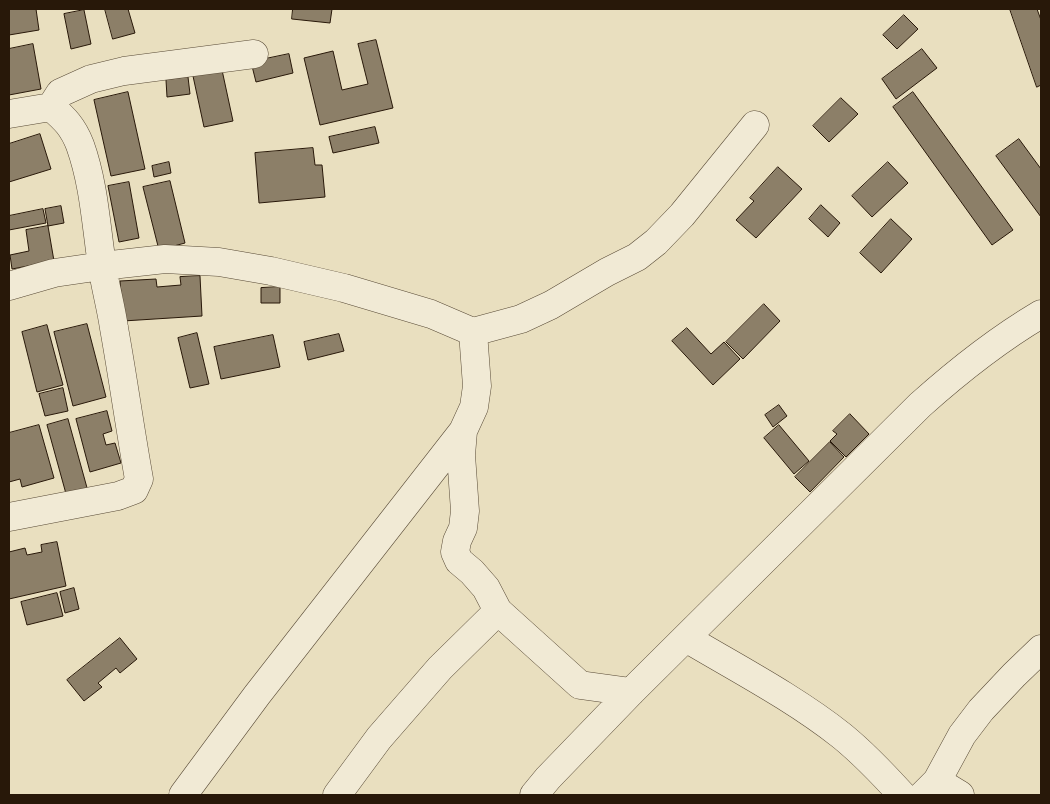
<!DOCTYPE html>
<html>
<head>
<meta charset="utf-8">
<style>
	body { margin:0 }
	#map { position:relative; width:1050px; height:804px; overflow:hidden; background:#e9dfbf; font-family:Alegreya,serif }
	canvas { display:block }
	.frame { position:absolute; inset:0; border:10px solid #281809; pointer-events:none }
</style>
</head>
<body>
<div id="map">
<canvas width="1050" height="804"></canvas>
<div class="frame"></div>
</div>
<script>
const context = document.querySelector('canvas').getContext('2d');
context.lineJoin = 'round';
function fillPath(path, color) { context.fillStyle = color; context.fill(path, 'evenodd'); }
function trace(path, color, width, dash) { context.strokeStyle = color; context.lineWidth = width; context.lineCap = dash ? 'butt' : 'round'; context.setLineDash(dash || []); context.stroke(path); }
const building = new Path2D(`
	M9 9H36L39 30 9 35Z
	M105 9H128L135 33 113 39Z
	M293 9H332L330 23 292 19Z
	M1010 9H1037L1041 20V85L1037 87Z
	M84 10 91 44 71 49 64 14Z
	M904 15 918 29 897 49 883 35Z
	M376 40 393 108 320 125 304 58 333 51 342 90 368 84 358 44Z
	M33 44 41 89 9 95V49Z
	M922 49 937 68 896 99 882 79Z
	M289 54 293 73 256 82 251 62Z
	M222 70 233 121 204 127 193 76Z
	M188 77 190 94 167 97 166 80Z
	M128 92 145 169 111 176 94 100Z
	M913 92 1013 230 992 245 893 107Z
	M841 98 858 114 829 142 813 126Z
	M375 127 379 143 333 153 329 137Z
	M40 134 51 169 9 182V144Z
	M1019 139 1041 169V217L996 156Z
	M313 148 315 165H322L325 197 259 203 255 153Z
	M169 162 171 173 154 177 152 166Z
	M888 162 908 183 872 217 852 196Z
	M778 167 802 189 756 238 736 220 754 201 750 198Z
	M170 181 185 243 159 250 143 187Z
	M129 182 139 238 119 242 108 186Z
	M821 205 840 223 828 237 809 219Z
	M61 206 64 223 48 226 45 209Z
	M43 209 46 223 9 230V216Z
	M891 219 912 239 881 273 860 253Z
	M48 226 54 261 12 269 10 255 29 251 26 230Z
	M200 276 202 316 123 321 120 281 156 279 157 287 181 285 180 277Z
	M280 287V303H261V288Z
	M764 304 780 321 743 359 726 342Z
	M87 324 106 397 73 406 54 332Z
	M47 325 63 385 37 392 22 332Z
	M687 328 711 354 724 342 740 359 713 385 672 341Z
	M197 333 209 384 190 388 178 338Z
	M339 334 344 351 308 360 304 342Z
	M273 335 280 367 221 379 214 347Z
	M63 388 68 411 45 416 39 394Z
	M779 405 787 416 773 427 765 415Z
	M107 411 112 431 103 434 106 445 115 443 121 463 90 472 76 419Z
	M850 414 869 434 846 457 830 441 837 434 833 431Z
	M68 419 89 495 68 501 47 425Z
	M39 425 54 478 22 487 20 479 9 482V433Z
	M779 425 809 461 794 474 764 438Z
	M830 442 844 457 810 492 795 477Z
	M57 542 66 586 9 599V552L25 548 27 555 42 552 41 545Z
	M74 588 79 609 65 613 60 592Z
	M57 593 63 616 27 625 21 602Z
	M120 638 137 659 120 673 116 668 98 683 102 687 84 701 67 680Z`);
const minor = new Path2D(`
	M9 114 51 107 60 93 91 79 124 71 254 54
	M9 286 54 273 102 266 165 259 219 262 271 271 344 288 431 314 473 332 521 319 551 305 607 272 637 257 656 242 682 215 755 125
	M473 332 477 386 474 407 463 431 461 455 465 511 463 528 457 541 455 552 459 561 472 572 486 588 498 611 580 685 631 692
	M9 517 118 496 134 490 139 479C130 429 123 378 114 328 111 307 105 286 102 265 96 225 94 184 80 145 73 127 65 119 51 107
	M686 638C738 669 794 698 842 736 864 754 883 774 902 795
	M937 781 960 795
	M183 795 257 695 463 431
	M337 795 379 738 440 668 498 611
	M534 795 548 778 631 692 920 405C958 371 997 340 1041 314
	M923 795 937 781 962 735 981 710 1014 675 1041 649`);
fillPath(building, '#8c7f68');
trace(building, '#281809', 1);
trace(minor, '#584a36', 29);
trace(minor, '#f1ead5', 28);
</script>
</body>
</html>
